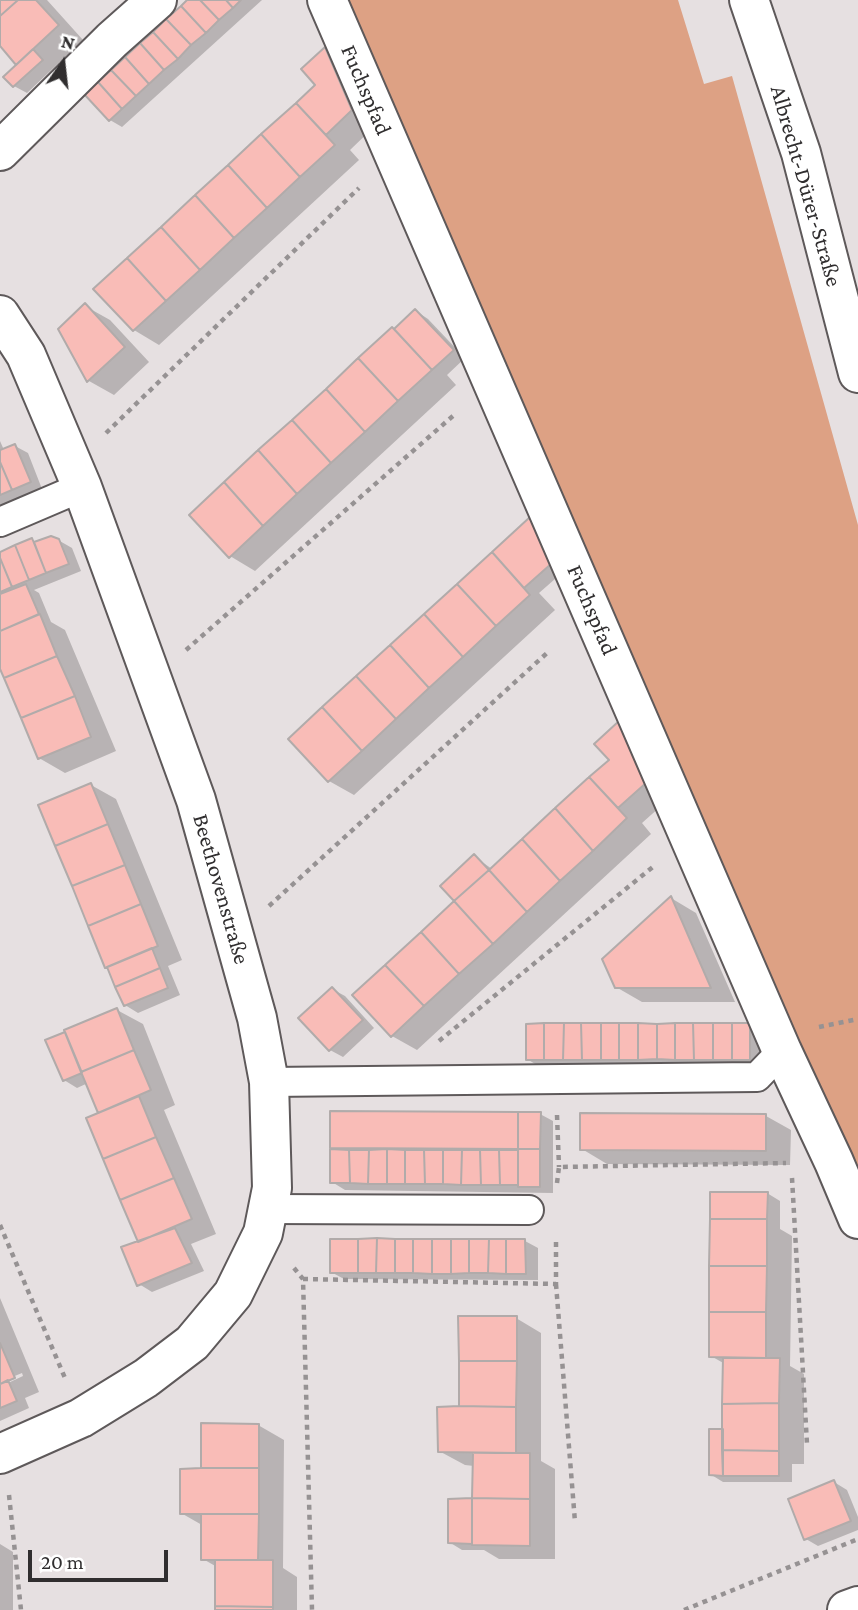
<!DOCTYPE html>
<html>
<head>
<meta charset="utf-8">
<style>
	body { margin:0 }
	#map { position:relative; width:858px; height:1610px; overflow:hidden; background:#e6e0e1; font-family:"Crimson Pro",serif }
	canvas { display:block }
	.north { position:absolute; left:28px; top:28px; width:70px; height:70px; -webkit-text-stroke:5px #fff; paint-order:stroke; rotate:14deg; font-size:19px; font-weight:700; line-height:28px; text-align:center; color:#302e2f }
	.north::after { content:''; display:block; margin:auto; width:24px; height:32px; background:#302e2f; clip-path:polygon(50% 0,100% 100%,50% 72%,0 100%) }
	.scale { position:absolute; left:28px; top:1550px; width:140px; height:32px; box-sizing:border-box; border:4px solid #302e2f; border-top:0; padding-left:9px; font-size:21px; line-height:24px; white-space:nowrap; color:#302e2f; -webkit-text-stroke:5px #fff; paint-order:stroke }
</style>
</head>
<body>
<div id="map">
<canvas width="858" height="1610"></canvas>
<div class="north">N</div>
<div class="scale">20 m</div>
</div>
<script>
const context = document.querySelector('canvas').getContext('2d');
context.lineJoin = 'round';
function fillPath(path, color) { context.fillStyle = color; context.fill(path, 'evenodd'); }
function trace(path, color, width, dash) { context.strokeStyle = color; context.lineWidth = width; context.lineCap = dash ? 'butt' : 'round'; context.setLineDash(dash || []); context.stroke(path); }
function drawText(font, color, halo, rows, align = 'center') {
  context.font = font + ' "Crimson Pro",serif'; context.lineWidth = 5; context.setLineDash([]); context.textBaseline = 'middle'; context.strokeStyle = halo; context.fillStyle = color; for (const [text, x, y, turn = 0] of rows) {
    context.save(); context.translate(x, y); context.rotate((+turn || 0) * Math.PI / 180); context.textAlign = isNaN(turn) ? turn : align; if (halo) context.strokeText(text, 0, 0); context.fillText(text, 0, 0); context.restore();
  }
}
const green = new Path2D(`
	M346 0H678L704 84 732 76 858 525V1189Z`);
const shadow = new Path2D(`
	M0 0H47L83 40 27 93 14 86 19 64 0 44Z
	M190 0H262L122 127 110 120Z
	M325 49 350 63 376 125 350 150 359 160 159 345 134 330 95 289 318 85Z
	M85 306 110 320 149 362 114 395 89 381 60 329Z
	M416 311 428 319 465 358 447 375 456 385 255 571 230 556 395 331Z
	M0 441 4 450 15 446 28 453 42 489 0 507Z
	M543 527 563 572 539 593 555 610 354 795 329 781 290 739 493 553Z
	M32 540 37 543 58 540 72 548 81 571 34 590 39 593 51 622 65 630 116 751 65 773 39 758 0 664V554Z
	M611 760 670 798 642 823 651 834 417 1050 392 1036 456 901 475 857 492 869Z
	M91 785 116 799 182 960 168 966 180 995 138 1013 125 1005 110 969 106 967Z
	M671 898 696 913 735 1002H642L616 987Z
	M332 989 345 996 374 1028 343 1057 330 1050Z
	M117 1010 143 1024 175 1105 164 1110 216 1234 191 1244 204 1271 152 1292 139 1284 140 1242 100 1114 88 1083 77 1088 64 1080Z
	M750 1025 763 1032 762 1066 540 1067 527 1059Z
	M540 1114 553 1121V1193L345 1190 332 1182 338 1151 332 1147Z
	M766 1116 791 1130 790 1165 607 1164 582 1149Z
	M767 1193 780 1201V1229L792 1236 790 1366 804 1374V1464H792V1482H723L710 1474 724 1431 725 1364 711 1356Z
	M525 1241 538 1248V1280L344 1279 331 1272Z
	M0 1298 39 1392 25 1398 29 1408 0 1421ZM22 1373 23 1376 8 1383 5 1380Z
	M516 1318 541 1333V1461L555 1469V1559H499L484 1550H462L449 1542 474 1500V1466L465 1465 439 1451 461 1408Z
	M258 1425 284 1440 283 1568 297 1577V1610H217V1567L203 1559 202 1525 181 1513 203 1470Z
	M834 1482 847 1490 858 1517V1530L818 1546 806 1539Z
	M0 1544 13 1552V1610H0Z`);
const building = new Path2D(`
	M0 0H18L0 16Z
	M18 0H36L59 25 16 65 0 46V16Z
	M187 0H200L219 20 206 33 181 6Z
	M200 0H226L233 8 219 20Z
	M226 0H241L233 8Z
	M181 6 206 33 191 45 166 19Z
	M166 19 191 45 178 59 153 32Z
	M153 32 178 59 164 70 140 43Z
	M140 43 164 70 149 84 125 57Z
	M325 47 352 110 326 135 296 103 315 85 301 69Z
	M33 49 43 60 13 87 3 77Z
	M125 57 149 84 136 96 111 70Z
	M111 70 136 96 122 109 98 82Z
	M98 82 122 109 109 121 84 94Z
	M296 103 335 145 300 177 261 134Z
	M261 134 300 177 267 208 228 165Z
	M228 165 267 208 234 238 195 195Z
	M195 195 234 238 200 270 161 227Z
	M161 227 200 270 166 301 127 258Z
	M127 258 166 301 133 331 93 289Z
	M85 303 125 347 87 382 58 329Z
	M415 309 454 350 432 370 394 329Z
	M392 327 432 370 398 401 358 358Z
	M358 358 398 401 365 432 326 389Z
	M326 389 365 432 331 463 292 420Z
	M292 420 331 463 297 494 258 450Z
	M15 444 31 482 12 490 0 462V450Z
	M258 450 297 494 263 526 224 482Z
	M0 462 12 490 0 495Z
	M224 482 263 526 229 558 189 515Z
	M530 517 551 564 524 588 492 552Z
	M51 536 59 539 69 564 46 573 34 542Z
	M32 538 46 573 29 580 15 545Z
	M15 545 29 580 12 587 0 558V552Z
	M492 552 530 595 496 626 457 584Z
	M0 558 12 587 0 592Z
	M26 584 39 614 0 631V594Z
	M457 584 496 626 463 657 424 614Z
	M40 614 57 656 4 678 0 669V631Z
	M424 614 463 657 429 688 390 645Z
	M390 645 429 688 396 719 356 676Z
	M57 656 75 696 21 718 4 678Z
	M356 676 396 719 362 751 322 707Z
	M75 696 91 737 38 759 21 718Z
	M322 707 362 751 328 782 288 739Z
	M619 721 646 783 618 808 589 777 609 760 594 744Z
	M589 777 627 818 593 851 555 808Z
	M91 783 108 824 55 846 38 805Z
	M555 808 593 851 560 881 522 839Z
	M108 824 125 865 72 886 55 846Z
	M522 839 560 881 527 912 489 870Z
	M474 854 489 870 454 901 440 886Z
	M125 865 141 904 88 926 72 886Z
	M489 870 527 912 493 944 454 901Z
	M671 896 711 988H615L602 959Z
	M454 901 493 944 459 974 421 932Z
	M141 904 158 946 105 968 88 926Z
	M421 932 459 974 424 1006 385 965Z
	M152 948 160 968 115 987 107 967Z
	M385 965 424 1006 391 1037 352 995Z
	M160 968 168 988 124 1006 115 987Z
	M332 987 363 1020 329 1051 298 1018Z
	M117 1008 134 1050 81 1072 64 1030Z
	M544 1023H564L563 1060H544Z
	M544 1023V1060H526V1024Z
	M564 1023H581L582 1060H563Z
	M581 1023H601V1060H582Z
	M601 1023H619V1060H601Z
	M619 1023H638V1060H619Z
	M638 1023 657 1024V1059L638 1060Z
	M675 1023H693L694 1060H675Z
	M675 1023V1060L657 1059V1024Z
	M693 1023H713V1060H694Z
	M713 1023H732V1060H713Z
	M732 1023H750V1060H732Z
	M65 1032 82 1073 63 1081 45 1040Z
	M134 1050 151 1090 98 1113 81 1072Z
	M139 1096 156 1137 103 1159 86 1118Z
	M330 1111 518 1112V1149L330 1148Z
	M518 1112H541L540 1149H518Z
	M580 1113 766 1114V1151L580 1150Z
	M156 1137 174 1178 120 1200 103 1159Z
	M330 1149 349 1150 350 1183H330Z
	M387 1149 405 1150V1184H387Z
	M387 1149V1184H368L369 1150Z
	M518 1149H540V1187H518Z
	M349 1150H369L368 1184 350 1183Z
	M405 1150H424L425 1184H405Z
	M424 1150H443V1184H425Z
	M443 1150H462L461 1185 443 1184Z
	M462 1150H480L481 1185H461Z
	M480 1150H499L500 1185H481Z
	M499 1150H518V1185H500Z
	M174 1178 192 1219 138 1242 120 1200Z
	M710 1192H768L767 1219H710Z
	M710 1219H767V1266H709Z
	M175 1228 192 1263 137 1286 121 1247Z
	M377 1238 395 1239V1273H376Z
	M377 1238 376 1273H358V1239Z
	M330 1239H358V1273H330Z
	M395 1239H413V1273H395Z
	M413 1239H432V1274L413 1273Z
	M432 1239H451V1274H432Z
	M451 1239H469V1273L451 1274Z
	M469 1239H489L488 1273H469Z
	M489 1239H506V1274L488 1273Z
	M506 1239H525L526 1274H506Z
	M709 1266H767L766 1312H709Z
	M709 1312H766V1358L709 1357Z
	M458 1316H517V1361H459Z
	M0 1343 15 1378 0 1384Z
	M723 1358H780L779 1403 722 1404Z
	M459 1361H517L516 1407 459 1406Z
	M8 1380 17 1401 0 1408V1384Z
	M779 1403V1451L722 1450V1404Z
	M459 1406 516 1407V1453L438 1452 437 1407Z
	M201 1423 259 1424V1468H201Z
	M709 1429H723V1476L709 1475Z
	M722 1450 779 1451V1476H723Z
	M473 1453H530V1499L472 1498Z
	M201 1468H259V1514H180V1469Z
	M834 1480 851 1521 804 1540 788 1499Z
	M472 1498V1544L448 1543V1499Z
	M472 1498 530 1499V1546L472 1545Z
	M201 1514H259L258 1560H201Z
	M215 1560H273V1607L215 1606Z
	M215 1606 273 1607V1610H215Z`);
const path = new Path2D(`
	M106 433 359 188
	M186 650 454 415
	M269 906 547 653
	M819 1027 858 1019
	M439 1041 654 866
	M557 1115 559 1167
	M792 1178 807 1444
	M557 1183 559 1167 786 1163
	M0 1225 65 1378
	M294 1268 303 1279 312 1610
	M303 1279 556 1284V1237
	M556 1284 575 1522
	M9 1495 21 1610
	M684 1610 858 1539`);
const service = new Path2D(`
	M0 522 82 487
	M269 1082 757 1077 782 1051
	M268 1209 529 1210`);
const minor = new Path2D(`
	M327 0 782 1051 834 1162 858 1219
	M749 0 801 153 858 373
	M0 151 112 40 157 0
	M0 315 26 355 82 487 196 800 257 1018 269 1082 272 1188 263 1233 233 1294 192 1343 146 1378 81 1418 0 1454`);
const tertiary = new Path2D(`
	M847 1610 858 1606`);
const streetNames = [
	["Fuchspfad",366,90,67],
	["Albrecht-Dürer-Straße",806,186,74],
	["Fuchspfad",592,610,67],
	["Beethovenstraße",221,889,74]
];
fillPath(green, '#dda184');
fillPath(shadow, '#0003');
fillPath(building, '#f9bcb7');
trace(building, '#b1abaa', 2);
trace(service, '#5e595a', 32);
trace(minor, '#5e595a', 42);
trace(tertiary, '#5e595a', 42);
trace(path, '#969293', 4.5, [5, 5]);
trace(service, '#fff', 28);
trace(minor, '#fff', 38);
trace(tertiary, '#fff', 38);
drawText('23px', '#302e2f', '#fff', streetNames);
</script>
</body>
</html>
